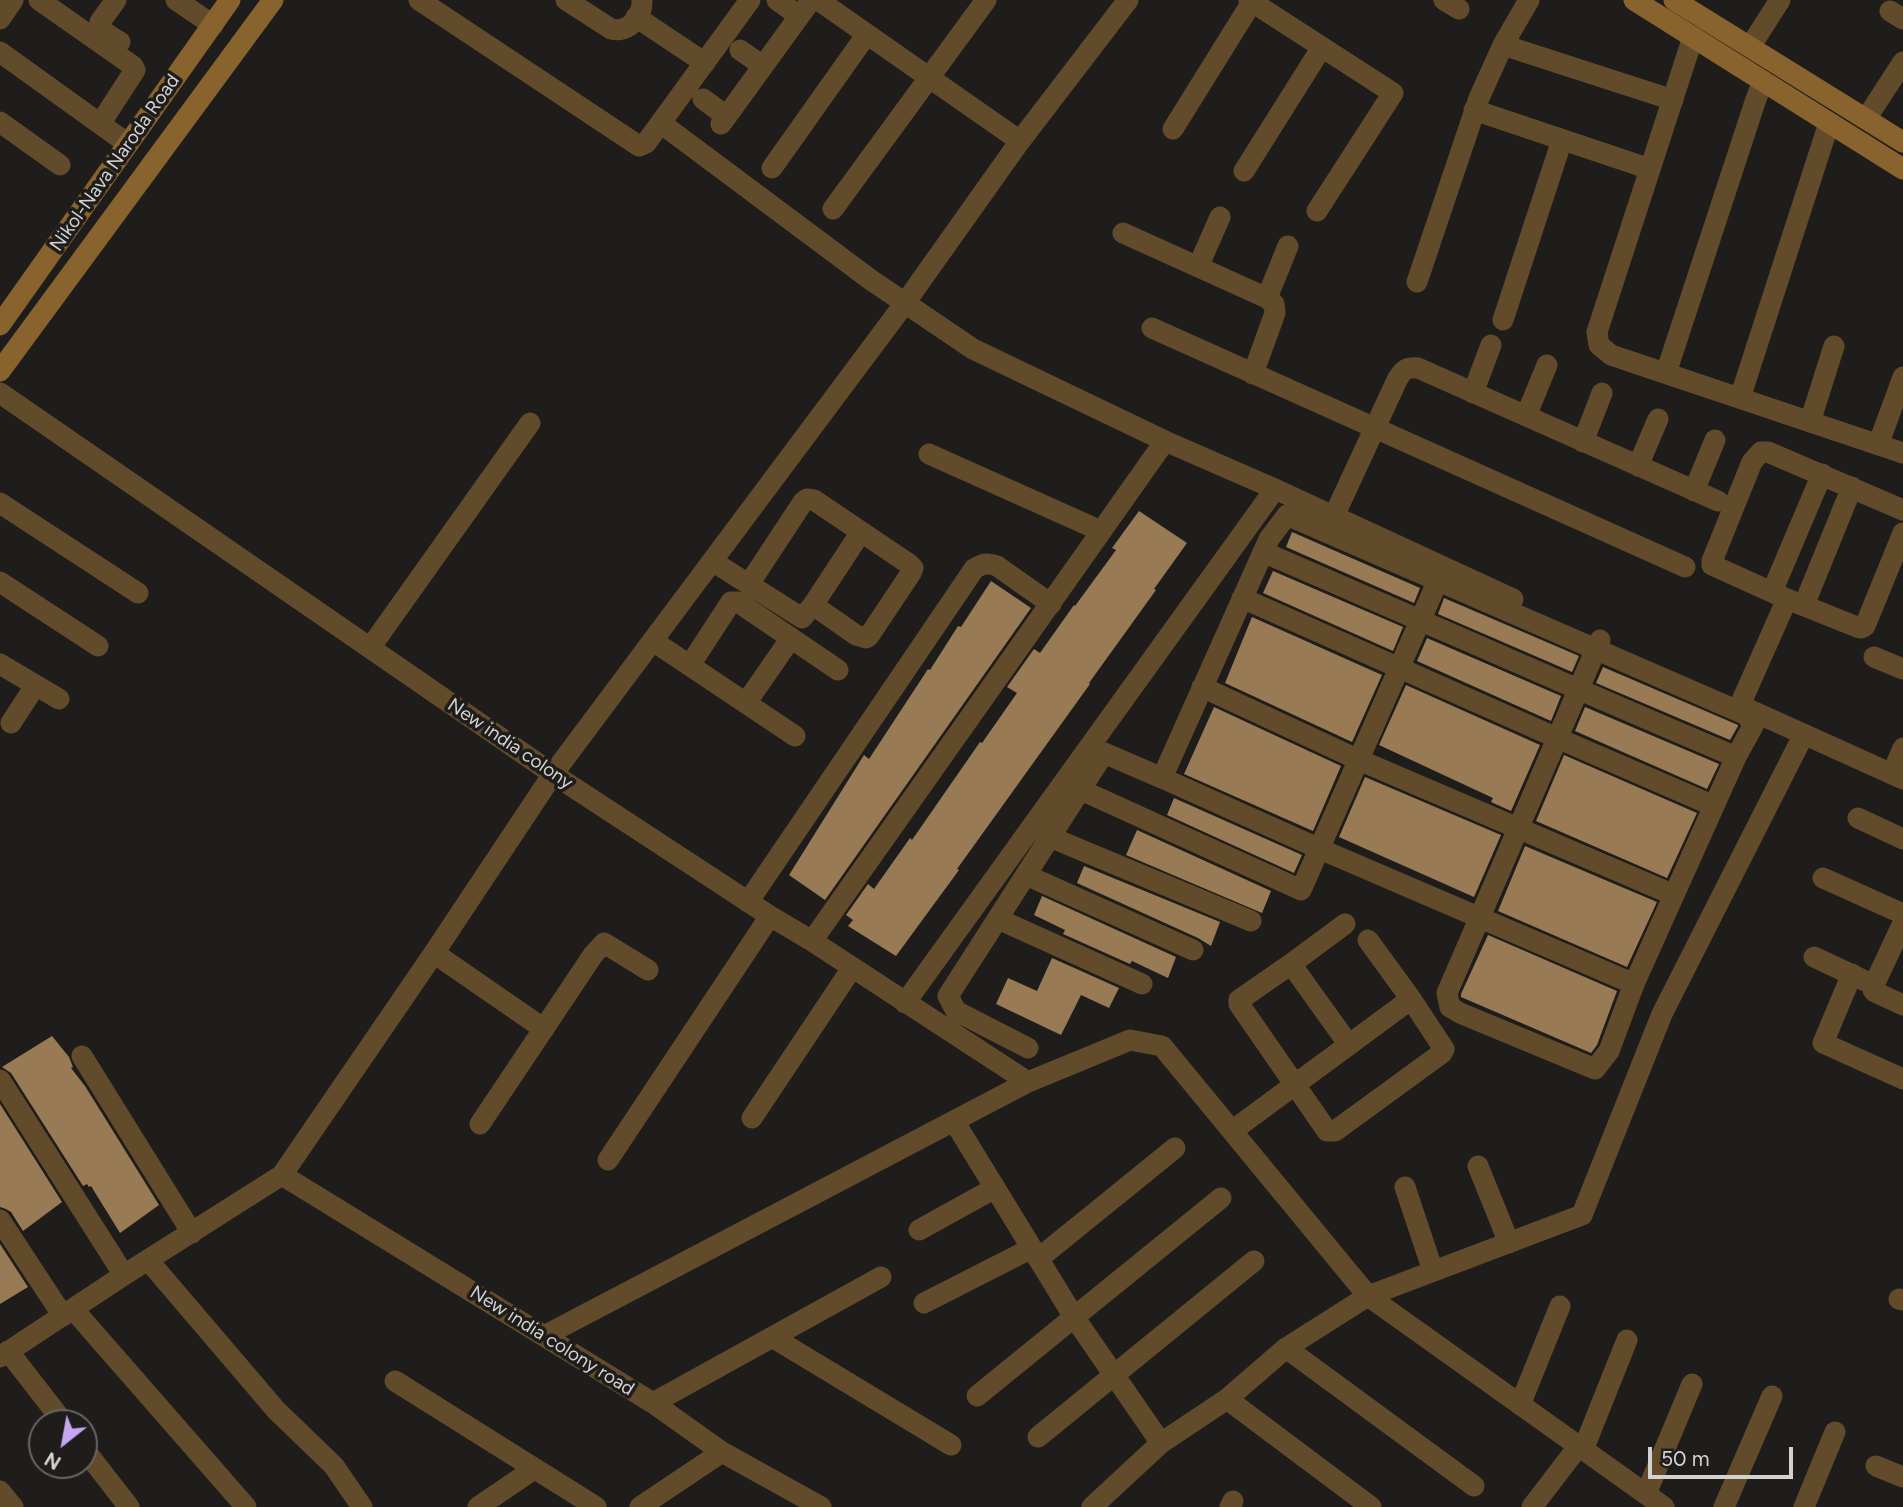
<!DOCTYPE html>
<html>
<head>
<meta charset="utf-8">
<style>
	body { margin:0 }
	#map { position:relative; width:1903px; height:1507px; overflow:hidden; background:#1f1d1b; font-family:Figtree,sans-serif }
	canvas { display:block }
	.north { position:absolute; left:28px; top:1409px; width:70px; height:70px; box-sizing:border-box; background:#1f1d1b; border:2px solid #676563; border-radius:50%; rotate:211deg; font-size:19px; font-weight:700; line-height:28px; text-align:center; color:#d3d2d0 }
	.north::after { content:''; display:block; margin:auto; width:24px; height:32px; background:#c8a6ef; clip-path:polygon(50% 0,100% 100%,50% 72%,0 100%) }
	.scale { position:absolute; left:1648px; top:1447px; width:145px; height:32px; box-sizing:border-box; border:4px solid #d3d2d0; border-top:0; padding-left:9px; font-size:21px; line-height:24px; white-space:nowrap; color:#d3d2d0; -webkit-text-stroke:5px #1f1d1b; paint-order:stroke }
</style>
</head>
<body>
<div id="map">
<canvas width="1903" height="1507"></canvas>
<div class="north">N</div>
<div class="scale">50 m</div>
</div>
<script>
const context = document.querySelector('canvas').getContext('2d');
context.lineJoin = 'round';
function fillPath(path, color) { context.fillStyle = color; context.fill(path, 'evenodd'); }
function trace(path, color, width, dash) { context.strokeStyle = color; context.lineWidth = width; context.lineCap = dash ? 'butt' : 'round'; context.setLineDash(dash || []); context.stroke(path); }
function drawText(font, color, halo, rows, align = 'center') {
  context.font = font + ' Figtree,sans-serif'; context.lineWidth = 7; context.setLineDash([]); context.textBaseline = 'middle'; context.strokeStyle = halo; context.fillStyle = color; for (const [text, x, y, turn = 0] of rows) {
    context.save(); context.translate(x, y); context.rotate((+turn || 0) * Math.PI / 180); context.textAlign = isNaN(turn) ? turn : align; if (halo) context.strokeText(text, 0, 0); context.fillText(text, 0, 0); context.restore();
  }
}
const building = new Path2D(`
	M1139 511 1187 543 1154 589 1156 590 1089 683 1090 684 957 869 959 870 896 956 848 926 853 920 846 915 868 884 874 889 910 838 912 840 980 742 982 743 1017 693 1007 687 1034 649 1040 653 1074 605 1075 606 1116 550 1112 548Z
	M1292 532 1420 588 1414 603 1286 547Z
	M1273 571 1403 627 1393 651 1263 593Z
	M991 581 1031 608 825 900 789 875 864 755 869 759 928 669 930 670 958 626 961 627Z
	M1444 598 1579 656 1572 672 1438 614Z
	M1252 617 1382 675 1352 742 1225 683Z
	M1427 638 1561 696 1551 721 1417 661Z
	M1603 667 1738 725V726L1730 740 1596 683Z
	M1406 685 1540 745 1511 811 1491 802 1493 798 1379 745Z
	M1214 707 1341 766 1313 831 1184 774Z
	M1585 707 1719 764 1707 789 1575 731Z
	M1564 755 1697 813 1667 878 1536 821Z
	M1365 777 1501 835 1474 897 1339 837Z
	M1174 798 1302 855 1294 873 1167 815Z
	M1137 830 1271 891 1262 913 1126 855Z
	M1525 846 1657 902 1627 967 1498 911Z
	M1084 866 1220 922 1211 946 1198 938 1077 883Z
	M1042 896 1176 957 1168 978 1132 961 1130 964 1063 934 1065 930 1034 915Z
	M1488 935 1617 991 1597 1045 1591 1053 1461 997V994Z
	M1052 958 1119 988 1109 1008 1081 995 1061 1035 996 1004 1008 978 1037 991Z
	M52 1036 69 1057 73 1067 71 1068 85 1086 159 1205 120 1233 91 1186 89 1187 87 1184 83 1186 11 1073 2 1067Z
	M0 1104 62 1202 23 1231 11 1212 6 1209 0 1207Z
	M0 1244 28 1287 0 1304Z`);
const street = new Path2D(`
	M39 0 133 66 135 70 100 124
	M116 0 100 22C100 32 112 37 120 42
	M176 0 213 25
	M419 0 639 146 646 143 750 0
	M566 0 611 29C628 34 643 16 642 0
	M777 0 799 16
	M818 0 1020 141
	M1249 0 1393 93 1317 211
	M1444 0 1459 9
	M1890 11 1903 19
	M636 17 705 63
	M0 19 13 0
	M1693 37 1597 332 1599 345 1611 355 1903 453
	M1503 45 1673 100
	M1750 47 1780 0
	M740 50 763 66
	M0 52 128 144
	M703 99 726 116
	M1474 110 1650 169
	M1866 119 1903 62
	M0 122 60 165
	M721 124 811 0
	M666 127 871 280 973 349 1165 441 1275 489 1513 599
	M1173 129 1252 2
	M772 168 867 34
	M1244 171 1322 47
	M833 209 986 0
	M1123 233 1267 298 1274 304 1275 313 1253 374
	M1198 267 1220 217
	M1417 282 1479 98 1503 45 1529 0
	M1267 298 1288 246
	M1503 320 1562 140
	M1152 328 1685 567
	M1666 373 1756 99 1763 81
	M0 393 553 774 770 916 812 941 1028 1082
	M1473 393 1491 345
	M1740 398 1829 123
	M1526 416 1547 365
	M1810 422 1834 346
	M1583 442 1602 393
	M1878 445 1903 377
	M929 454 1101 531
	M1638 466 1658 419
	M1694 491 1715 440
	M0 503 138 593
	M1334 516 1398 378C1404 369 1407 367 1418 368L1718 501
	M1263 552C1421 620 1577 690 1736 757
	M712 561 802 618 813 605 861 532
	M0 582 98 646
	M749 584 803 502 807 499 814 500 909 564 913 568 911 573 869 636 866 638 856 635 813 605
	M1772 592 1822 474
	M1242 598 1557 738 1714 806
	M1787 599 1712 565V561L1752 462 1761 452H1768L1903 510
	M1804 605 1852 487
	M653 641 795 736
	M370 648 530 423
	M1874 657 1903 669
	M0 664 59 699
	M690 665 731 602H738L838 670
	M1202 687 1359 760 1674 895
	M746 703 791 638
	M1739 705 1903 779
	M1740 705 1787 599 1857 627 1861 628 1865 626 1903 533
	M11 723 35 686
	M1892 774 1903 748
	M1162 778 1320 849 1634 984
	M1081 790 1301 890 1443 569
	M1858 818 1903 839
	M1050 837 1251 921
	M1026 875 1193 950
	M1823 878 1903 914
	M748 902 974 569C982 564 987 562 997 566L1051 604
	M998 919 1142 984
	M812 941 1165 441
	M434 953 544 1029
	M1814 957 1874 985 1903 923
	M1291 964 1345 924
	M1852 974 1823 1043 1903 1079
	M1874 985 1873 990 1875 992 1903 1005
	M905 1003 1275 489
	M1349 1045 1291 964 1239 1000V1004L1327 1131H1335L1442 1053 1444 1049 1411 999 1368 940
	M1028 1048 956 1011 948 996 1104 753 1162 778 1269 539 1287 515C1440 583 1594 648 1747 715L1753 726 1736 757 1634 984 1609 1051 1595 1069 1460 1013 1450 1007 1447 993 1596 649 1600 640
	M82 1056 192 1233
	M0 1080 124 1275
	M752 1118 852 968
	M954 1121 1074 1317 1161 1443
	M480 1124 593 955 604 943 648 970
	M1232 1131 1411 999
	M608 1160 770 916
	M1478 1166 1509 1243
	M282 1175 653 1403 722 1452 821 1507
	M1405 1187 1433 1271
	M0 1220 63 1316
	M919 1230 995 1188
	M1038 1259 1175 1148
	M148 1260 276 1410 334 1466 362 1507
	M1899 1299 1903 1300
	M924 1303 1032 1248
	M73 1309 246 1507
	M544 1336 1028 1082 1130 1040 1162 1046 1368 1296 1664 1507
	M772 1337 951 1445
	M1286 1348 1474 1486
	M8 1351 64 1423
	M0 1357 124 1275 282 1175 434 953 553 774 905 303 1020 141 1128 0
	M395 1381 596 1507
	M977 1396 1221 1198
	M1227 1399 1371 1507
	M653 1403 881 1277
	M1520 1405 1560 1306
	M1038 1437 1254 1261
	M84 1449 129 1507
	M1583 1450 1627 1340
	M1876 1466 1903 1477
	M0 1491 13 1507
	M1646 1494 1692 1384
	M478 1507 534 1469
	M640 1507 722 1452
	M1092 1507 1161 1443 1227 1399 1286 1348 1368 1296 1582 1215 1662 1014 1804 734
	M1230 1507 1233 1501
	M1532 1507 1578 1447
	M1724 1507 1772 1396
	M1804 1507 1835 1432`);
const secondary = new Path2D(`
	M1634 0 1903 169
	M1674 0 1903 142
	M0 325 230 0
	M0 371 273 0`);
const streetNames = [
	["Nikol-Nava Naroda Road",115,163,-55],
	["New india colony",510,744,34],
	["New india colony road",552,1341,32]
];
fillPath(building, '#987b54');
trace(street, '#614b2a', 21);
trace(secondary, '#88632d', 21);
drawText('19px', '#d3d2d0', '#1f1d1b', streetNames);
</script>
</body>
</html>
